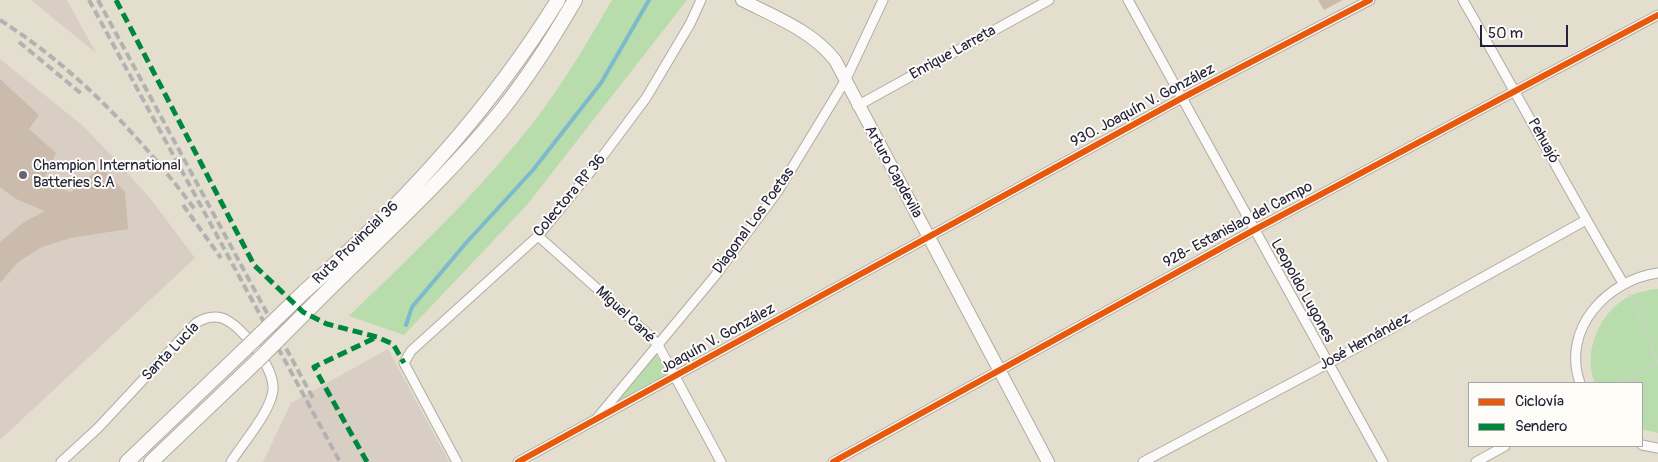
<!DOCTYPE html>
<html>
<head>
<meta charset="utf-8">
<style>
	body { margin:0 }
	#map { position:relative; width:1658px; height:462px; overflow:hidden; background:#e3decd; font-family:Pangolin,sans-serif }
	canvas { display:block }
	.legend { position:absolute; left:1468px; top:382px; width:175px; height:65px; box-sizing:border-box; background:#fdfcf7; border:1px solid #a5a5ac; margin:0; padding:6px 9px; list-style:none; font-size:15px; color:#22223b }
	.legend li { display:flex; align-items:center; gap:10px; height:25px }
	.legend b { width:25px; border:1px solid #a5a5ac }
	.scale { position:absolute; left:1480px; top:25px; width:88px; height:22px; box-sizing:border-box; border:2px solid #22223b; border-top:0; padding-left:6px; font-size:15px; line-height:18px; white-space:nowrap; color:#22223b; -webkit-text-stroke:4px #fdfcf7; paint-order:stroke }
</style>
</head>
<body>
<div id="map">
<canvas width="1658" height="462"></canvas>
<ul class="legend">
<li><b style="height:6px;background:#e8590c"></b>Ciclovía</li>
<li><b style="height:6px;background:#00873e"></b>Sendero</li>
</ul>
<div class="scale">50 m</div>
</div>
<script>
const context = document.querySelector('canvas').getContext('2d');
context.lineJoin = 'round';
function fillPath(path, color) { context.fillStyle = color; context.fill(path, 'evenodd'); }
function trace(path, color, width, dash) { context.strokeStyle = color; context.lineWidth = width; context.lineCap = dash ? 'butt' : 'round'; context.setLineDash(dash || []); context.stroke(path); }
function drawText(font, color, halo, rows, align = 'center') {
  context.font = font + ' Pangolin,sans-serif'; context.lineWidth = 4; context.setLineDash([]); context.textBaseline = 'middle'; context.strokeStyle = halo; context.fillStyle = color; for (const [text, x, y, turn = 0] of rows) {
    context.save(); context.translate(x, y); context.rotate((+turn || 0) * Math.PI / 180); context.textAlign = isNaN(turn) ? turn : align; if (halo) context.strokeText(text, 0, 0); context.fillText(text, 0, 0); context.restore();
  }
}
const industrial = new Path2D(`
	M31 0H67L96 53Z
	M0 59 82 125 117 161 153 202 195 258 0 440Z
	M388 349 449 462H263L291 403Z`);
const green = new Path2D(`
	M612 0H687L526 206 404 335 349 316C406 261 464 206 515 145 553 101 583 50 612 0Z
	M1654 289H1658V433L1642 429V383H1595C1582 351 1600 310 1632 295 1639 292 1647 291 1654 289Z
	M656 355 671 376 604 412Z`);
const stream = new Path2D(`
	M406 325 412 307 466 243 533 170 601 83 649 0`);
const building = new Path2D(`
	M1318 0H1343L1324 10Z
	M0 79 39 115 29 129 56 153 42 183 71 192 101 167 125 192 128 229 70 238 42 247 18 262 0 283V242L24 222 45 211 16 199 0 187Z`);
const path = new Path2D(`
	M1629 294 1658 361
	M1619 383 1658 362`);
const street = new Path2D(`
	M1128 0 1383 462
	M1463 0C1517 94 1568 190 1623 283
	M857 106 1049 0
	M538 236 648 334 658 345 721 462
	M1580 383C1561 329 1607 280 1658 273
	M598 417 715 276 778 191 845 81 883 0
	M1642 445 1658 448
	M61 462 98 428 196 323C204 318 212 315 222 318 242 325 275 368 273 390 271 411 243 443 231 462
	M457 462 404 363 411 351 538 236 596 165 646 98 690 24 701 0
	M518 462 1182 98 1370 0
	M833 462 1254 230 1658 15
	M1143 462 1329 363 1586 220
	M1476 462 1505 446`);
const secondary = new Path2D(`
	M742 0C775 17 811 30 835 60L1048 462`);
const primary = new Path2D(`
	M305 291C402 206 490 110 558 0
	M316 302C379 239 445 180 501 111 529 76 553 38 575 0
	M127 462 245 349
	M151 462 257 361`);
const rail = new Path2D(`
	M89 0 340 462
	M98 0 314 400
	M0 20C77 69 142 138 196 211
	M19 42 83 95
	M183 205 221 258`);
const primaryBridge = new Path2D(`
	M245 349 305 291
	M257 361 316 302`);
const quiet = new Path2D(`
	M116 0 254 265 303 312 327 324 377 337 393 344 404 363
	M367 462 314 367 377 337`);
const cycleway = new Path2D(`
	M518 462 1182 98 1370 0
	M833 462 1254 230 1658 15`);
const markers = [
	[23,175,5,"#66646e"]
];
const streetNames = [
	["Enrique Larreta",953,53,-29],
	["930. Joaquín V. González",1143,106,-28],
	["Pehuajó",1543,141,61],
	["Arturo Capdevila",893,172,61],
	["Colectora RP 36",570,196,-50],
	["Diagonal Los Poetas",754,221,-54],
	["928- Estanislao del Campo",1238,225,-28],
	["Ruta Provincial 36",356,243,-44],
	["Leopoldo Lugones",1302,291,61],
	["Miguel Cané",625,315,43],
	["Joaquín V. González",718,339,-29],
	["José Hernández",1365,342,-29],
	["Santa Lucía",171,352,-46]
];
const poiNames = [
	["Champion International",33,166],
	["Batteries S.A",33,183]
];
fillPath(industrial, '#d9cec4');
fillPath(green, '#b9dcac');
trace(stream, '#7ebace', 4);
fillPath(building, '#cbbbad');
trace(street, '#afaca4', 11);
trace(secondary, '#afaca4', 14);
trace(primary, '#afaca4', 16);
trace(path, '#d1d0cd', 2, [4, 4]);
trace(street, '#fbfaf8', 9);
trace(secondary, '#fbfaf8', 12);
trace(primary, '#fbfaf8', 14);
trace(rail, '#b3b2b3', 4, [8, 4]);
trace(primaryBridge, '#afaca4', 16, []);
trace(primaryBridge, '#fbfaf8', 14);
trace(quiet, '#00873e', 5, [10, 5]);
trace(cycleway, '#e8590c', 6);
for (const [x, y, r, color] of markers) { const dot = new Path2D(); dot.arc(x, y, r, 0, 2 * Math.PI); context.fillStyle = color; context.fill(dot); trace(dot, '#fdfcf7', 2); }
drawText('15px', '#22223b', '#fdfcf7', streetNames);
drawText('15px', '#22223b', '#fdfcf7', poiNames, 'left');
</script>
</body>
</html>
